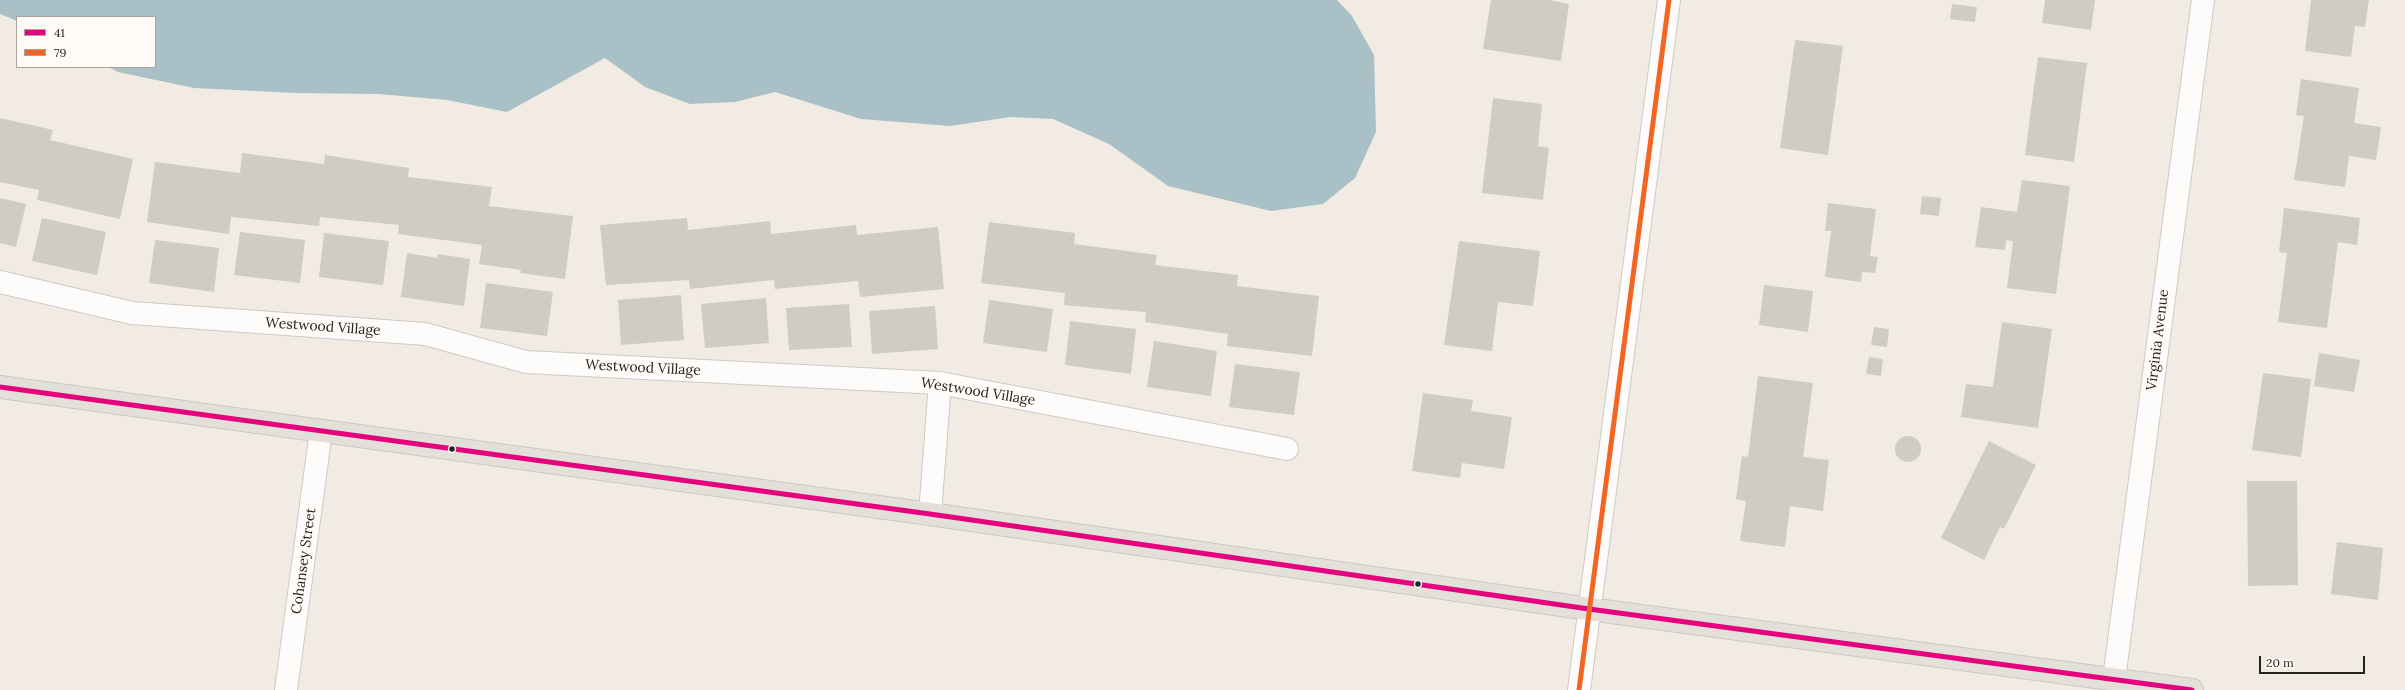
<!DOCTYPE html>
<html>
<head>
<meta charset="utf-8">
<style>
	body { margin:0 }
	#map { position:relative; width:2405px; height:690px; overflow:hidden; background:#f1ebe4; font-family:Lora,serif }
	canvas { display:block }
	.legend { position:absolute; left:16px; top:16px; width:140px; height:52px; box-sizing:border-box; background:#fffaf5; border:1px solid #a9a49f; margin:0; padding:5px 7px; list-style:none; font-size:12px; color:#27231e }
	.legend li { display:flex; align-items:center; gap:8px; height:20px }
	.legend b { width:20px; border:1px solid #a9a49f }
	.scale { position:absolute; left:2259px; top:656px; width:106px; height:18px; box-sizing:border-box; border:2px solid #27231e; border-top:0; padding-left:5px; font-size:12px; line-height:14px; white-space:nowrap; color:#27231e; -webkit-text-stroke:3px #fffaf5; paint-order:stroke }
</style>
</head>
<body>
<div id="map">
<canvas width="2405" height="690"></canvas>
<ul class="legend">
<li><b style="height:5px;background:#e5007d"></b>41</li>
<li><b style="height:5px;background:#f26522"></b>79</li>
</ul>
<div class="scale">20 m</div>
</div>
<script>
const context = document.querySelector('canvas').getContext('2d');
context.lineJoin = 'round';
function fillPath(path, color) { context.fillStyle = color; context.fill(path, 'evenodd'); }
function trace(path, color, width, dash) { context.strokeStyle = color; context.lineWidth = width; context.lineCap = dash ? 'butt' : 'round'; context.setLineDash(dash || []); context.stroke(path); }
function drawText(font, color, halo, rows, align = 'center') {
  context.font = font + ' Lora,serif'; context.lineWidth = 3.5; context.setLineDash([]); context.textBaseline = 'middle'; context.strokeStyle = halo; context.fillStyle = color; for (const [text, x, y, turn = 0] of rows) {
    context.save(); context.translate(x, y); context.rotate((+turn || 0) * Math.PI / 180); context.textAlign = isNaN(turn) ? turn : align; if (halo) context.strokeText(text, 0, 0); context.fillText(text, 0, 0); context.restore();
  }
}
const water = new Path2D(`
	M0 0H1337L1352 16 1374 55 1376 132 1355 178 1323 204 1271 211 1168 186 1109 144 1053 119 1011 117 950 126 861 119 775 92 735 102 690 104 645 87 605 58 507 112 447 100 378 94 294 93 194 88 118 72 108 67H155V17H17V21L0 14Z`);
const building = new Path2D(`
	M1491 0H1550L1569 4 1561 61 1483 49Z
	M2045 0H2095L2091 30 2042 23Z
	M2311 0H2369L2365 27 2355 26 2351 57 2305 51Z
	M1952 4 1977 7 1975 22 1950 19Z
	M1795 40 1843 46 1828 155 1780 148Z
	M2038 57 2087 63 2074 162 2025 155Z
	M2301 79 2359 88 2354 123 2381 127 2376 160 2349 156 2345 187 2294 180 2304 116 2296 115Z
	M1493 98 1542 104 1538 146 1549 148 1543 200 1482 193Z
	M0 118 53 130 50 140 133 159 120 219 37 200 39 190 0 182Z
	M242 153 324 164 325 155 409 168 408 177 492 187 489 206 573 216 565 279 520 273 521 270 479 264 482 245 398 234 399 225 320 217 319 226 231 217 229 234 147 222 155 162 240 173Z
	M2022 180 2070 186 2056 294 2007 288 2013 241 2006 240 2005 250 1975 247 1981 207 2017 212Z
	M1922 196 1941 198 1939 216 1920 214Z
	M0 198 26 204 16 247 0 243Z
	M1828 203 1876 209 1870 256 1878 257 1875 273 1862 272 1861 282 1825 277 1831 231H1825Z
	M2284 208 2360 218 2357 245 2338 242 2327 328 2278 322 2287 253 2279 252Z
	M42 218 106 232 97 275 32 261Z
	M687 218 688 230 770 221 771 234 856 225 857 235 938 227 944 289 860 297 858 281 775 289 774 280 690 289 689 280 606 285 600 225Z
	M989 222 1075 233 1074 244 1157 255 1155 265 1238 275 1237 286 1319 296 1312 356 1227 346 1228 334 1145 322 1146 312 1064 305 1065 293 981 283Z
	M240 232 305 240 300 283 234 275Z
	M324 233 389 241 383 285 319 277Z
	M155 240 219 248 214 292 149 283Z
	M1459 241 1540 251 1533 306 1498 302 1492 351 1444 345Z
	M407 253 437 258 438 254 470 259 464 306 401 297Z
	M486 283 553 292 547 336 480 328Z
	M1764 285 1813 291 1808 332 1759 325Z
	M681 295 684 340 621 345 618 300Z
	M766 298 769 343 705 348 701 304Z
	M989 300 1053 309 1047 352 983 343Z
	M849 304 852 347 789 350 786 308Z
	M935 306 938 349 872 354 869 311Z
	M1070 321 1136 329 1131 374 1065 365Z
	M2002 322 2052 329 2038 428 1961 417 1966 384 1993 387Z
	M1874 327 1889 329 1887 347 1871 345Z
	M1154 341 1217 351 1211 396 1147 387Z
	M2319 353 2360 360 2354 392 2314 386Z
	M1869 357 1883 359 1881 376 1866 374Z
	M1235 364 1300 372 1294 415 1229 407Z
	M2263 373 2311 379 2301 457 2252 450Z
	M1758 376 1813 383 1803 457 1829 460 1823 511 1790 506 1785 547 1740 541 1746 501 1736 499 1742 456 1748 457Z
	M1423 393 1473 400 1471 411 1512 417 1504 469 1462 463 1460 478 1412 471Z
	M1895 449a13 13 0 1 1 26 0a13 13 0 1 1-26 0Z
	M1989 441 2036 465 2004 529 2000 527 1984 560 1941 538Z
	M2247 481H2297L2298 585 2248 586Z
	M2337 542 2383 548 2378 600 2331 594Z`);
const minor = new Path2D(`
	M0 282 132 313 425 334 526 362 940 383 1287 449
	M930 514 940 383
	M2114 679 2203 0
	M286 690 321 431
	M1579 690 1669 0`);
const major = new Path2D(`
	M0 387 930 514 1589 609 2192 690`);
const bus1 = new Path2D(`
	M0 387 930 514 1589 609 2192 690`);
const bus2 = new Path2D(`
	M1579 690 1669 0`);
const markers = [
	[452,449,3.5,"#27231e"],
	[1418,584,3.5,"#27231e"]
];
const streetNames = [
	["Westwood Village",323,327,4],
	["Virginia Avenue",2158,340,-83],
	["Westwood Village",643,368,3],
	["Westwood Village",978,392,9],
	["Cohansey Street",304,561,-82]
];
fillPath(water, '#aac0c7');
fillPath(building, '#cfcbc5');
trace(minor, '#cec9c3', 24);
trace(major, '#cbc8c4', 24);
trace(minor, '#fdfcfb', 22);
trace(major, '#e3e0d9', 22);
trace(bus1, '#e5007d', 5);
trace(bus2, '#f26522', 5);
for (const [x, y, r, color] of markers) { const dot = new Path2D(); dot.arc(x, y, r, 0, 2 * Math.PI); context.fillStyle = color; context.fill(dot); trace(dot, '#fffaf5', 1.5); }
drawText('14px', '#27231e', '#fffaf5', streetNames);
</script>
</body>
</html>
